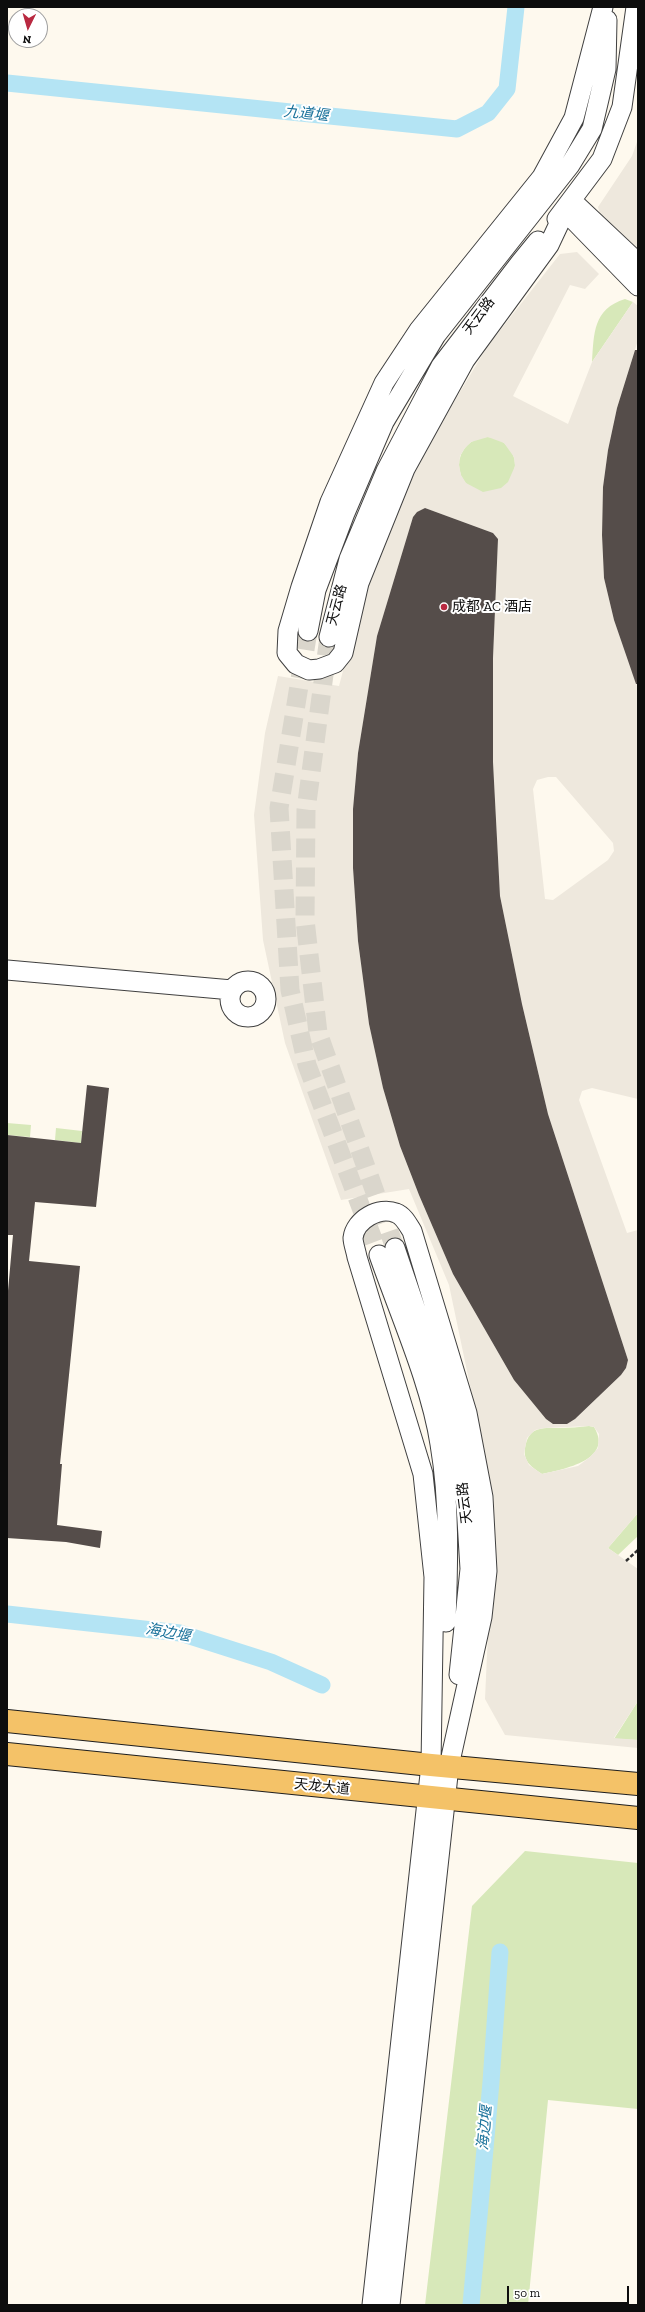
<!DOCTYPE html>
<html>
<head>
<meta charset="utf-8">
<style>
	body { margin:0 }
	#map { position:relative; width:645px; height:2312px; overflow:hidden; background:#fef9ee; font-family:"Zilla Slab",serif }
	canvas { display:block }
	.frame { position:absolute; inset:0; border:8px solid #0d0d0d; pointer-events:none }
	.north { position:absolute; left:8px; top:8px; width:40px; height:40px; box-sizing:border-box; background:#fff; border:1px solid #9e9e9e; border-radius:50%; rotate:185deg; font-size:11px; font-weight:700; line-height:16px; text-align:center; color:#0d0d0d }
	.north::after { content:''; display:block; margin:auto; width:14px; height:18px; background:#b92941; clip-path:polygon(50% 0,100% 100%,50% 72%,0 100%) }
	.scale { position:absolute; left:507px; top:2286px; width:122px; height:18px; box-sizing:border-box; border:2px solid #0d0d0d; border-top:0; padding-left:5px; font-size:12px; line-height:14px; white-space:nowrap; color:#0d0d0d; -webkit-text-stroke:3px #fff; paint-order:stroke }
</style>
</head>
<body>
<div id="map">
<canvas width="645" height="2312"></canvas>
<div class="frame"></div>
<div class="north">N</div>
<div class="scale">50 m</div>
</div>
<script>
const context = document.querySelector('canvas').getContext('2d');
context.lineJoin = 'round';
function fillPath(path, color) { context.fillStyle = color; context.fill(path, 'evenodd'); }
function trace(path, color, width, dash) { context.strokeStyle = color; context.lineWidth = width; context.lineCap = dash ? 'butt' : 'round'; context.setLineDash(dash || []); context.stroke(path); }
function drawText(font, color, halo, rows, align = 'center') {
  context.font = font + ' "Zilla Slab","Noto Sans SC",serif'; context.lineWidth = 4; context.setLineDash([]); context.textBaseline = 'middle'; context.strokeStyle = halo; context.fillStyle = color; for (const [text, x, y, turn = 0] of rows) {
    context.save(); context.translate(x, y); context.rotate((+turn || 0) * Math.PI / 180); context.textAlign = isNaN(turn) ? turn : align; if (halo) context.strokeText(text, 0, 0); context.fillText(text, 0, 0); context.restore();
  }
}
const green = new Path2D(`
	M625 299 633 302 592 362C594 333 593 309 625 299Z
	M459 465a28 28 0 1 1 56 0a28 28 0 1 1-56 0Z
	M7 1123 31 1125 30 1137 7 1135Z
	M56 1128 82 1131 81 1143 55 1140Z
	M589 1426 594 1427C614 1460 564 1469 542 1474 532 1467 523 1462 525 1448 529 1426 541 1428 560 1428 570 1428 579 1427 589 1426Z
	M638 1513V1536L618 1555 608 1548Z
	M638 1701V1740L614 1739Z
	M525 1851 638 1863V2109L548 2100 528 2305H425L472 1906Z`);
const plaza = new Path2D(`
	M638 139V254L601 218 598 207 632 156Z
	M577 252 599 274 585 289 570 285 513 396 568 424 592 362 633 302 638 306V340L617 408 608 450 603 487 602 535 604 578 614 620 631 670 638 682V1099L592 1088 582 1091 579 1100 627 1233 638 1230V1513L608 1548 638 1569V1701L614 1738 638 1740V1748L505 1735 485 1699 494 1500 449 1285 409 1189 341 1200 285 1043 263 940 254 815 265 733 278 676 339 686 354 629 382 536 410 475 487 347 560 254ZM488 437 504 443 514 457 515 466 508 482 501 488 483 492 466 483 461 475 459 465 460 456 465 448 471 442ZM425 508 493 533 498 539 493 658V762L500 896 522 1004 548 1114 628 1360 626 1368 621 1375 575 1419 567 1424H553L546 1419 514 1380 453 1274 419 1195 400 1146 383 1088 369 1024 358 941 353 868V809L358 753 377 636 413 517 417 512ZM548 777H556L613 843 614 851 608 860 553 900 545 899 533 789 537 780ZM589 1426 594 1427 599 1434 598 1448 590 1457 578 1466 542 1474 529 1465 524 1454 527 1438 535 1430 544 1428Z`);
const canal = new Path2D(`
	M7 83 457 129 488 113 507 89 516 7
	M7 1614 180 1633 271 1662 322 1685
	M471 2305 491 2082 500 1952`);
const building = new Path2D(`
	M635 350H638V684H636L614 620 604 578 602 535 603 487 608 450 617 408Z
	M425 508 493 533 498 539 493 658V762L500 896 522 1004 548 1114 628 1360 626 1368 621 1375 575 1419 567 1424H553L546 1419 514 1380 453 1274 419 1195 400 1146 383 1088 369 1024 358 941 353 868V809L358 753 377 636 413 517 417 512Z
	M87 1085 109 1088 96 1207 35 1202 29 1261 80 1266 60 1464H62L57 1525 102 1531 100 1548 66 1542 7 1538V1302L13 1235H7V1135L81 1143Z`);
const minorTunnel = new Path2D(`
	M308 631 279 808 290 990 307 1065 379 1255
	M329 637 306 810 305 920 318 1033 395 1248`);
const path = new Path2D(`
	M626 1561 638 1550`);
const minor = new Path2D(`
	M603 7 574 118 542 177 419 330 384 383 330 502 301 587 288 631 287 653 296 664 309 670 319 669 335 663 343 653 359 583 405 469 465 360 549 245 565 211 638 286
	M572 201 638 263
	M557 219 602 159 622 107 636 7
	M308 631 316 590 345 513 384 422 436 335 570 165 592 129 606 69 607 20
	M329 637 349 559 386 471 441 366 520 263 538 241
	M7 970 232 990
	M230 999a18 18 0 1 1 36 0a18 18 0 1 1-36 0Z
	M395 1248 450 1410 466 1504 470 1569 459 1675
	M379 1255C399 1313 431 1384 440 1444 450 1503 448 1563 446 1622
	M372 2305 431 1765 434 1577 423 1474 357 1257C356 1251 353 1243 353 1238 355 1220 379 1206 396 1213 404 1216 408 1225 412 1231L467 1413 483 1497 487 1571 482 1617 449 1766 390 2305`);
const major = new Path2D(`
	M7 1721 431 1765 638 1784
	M7 1754 638 1818`);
const markers = [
	[444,607,4,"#b92941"]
];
const streetNames = [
	["天云路",479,316,-53],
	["天云路",337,605,-75],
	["天云路",465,1503,-97],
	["天龙大道",322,1787,6]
];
const poiNames = [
	["成都 AC 酒店",452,607]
];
const waterNames = [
	["九道堰",306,114,6],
	["海边堰",168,1633,10],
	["海边堰",485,2128,-85]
];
fillPath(green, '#d7e8b9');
fillPath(plaza, '#eee8dd');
trace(canal, '#b4e4f4', 17);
fillPath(building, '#554d4a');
trace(minorTunnel, '#dad6cc', 19, [19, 10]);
trace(minor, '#404040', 21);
trace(major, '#1e1e1e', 24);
trace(path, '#2f2f2f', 2.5, [4, 2]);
trace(minor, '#fff', 19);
trace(major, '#f4c268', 22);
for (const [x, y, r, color] of markers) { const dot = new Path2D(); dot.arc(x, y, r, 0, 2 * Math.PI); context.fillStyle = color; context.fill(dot); trace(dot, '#fff', 1.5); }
drawText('14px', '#0d0d0d', '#fff', streetNames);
drawText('14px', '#0d0d0d', '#fff', poiNames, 'left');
drawText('italic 15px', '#1a729b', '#fff', waterNames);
</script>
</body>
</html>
